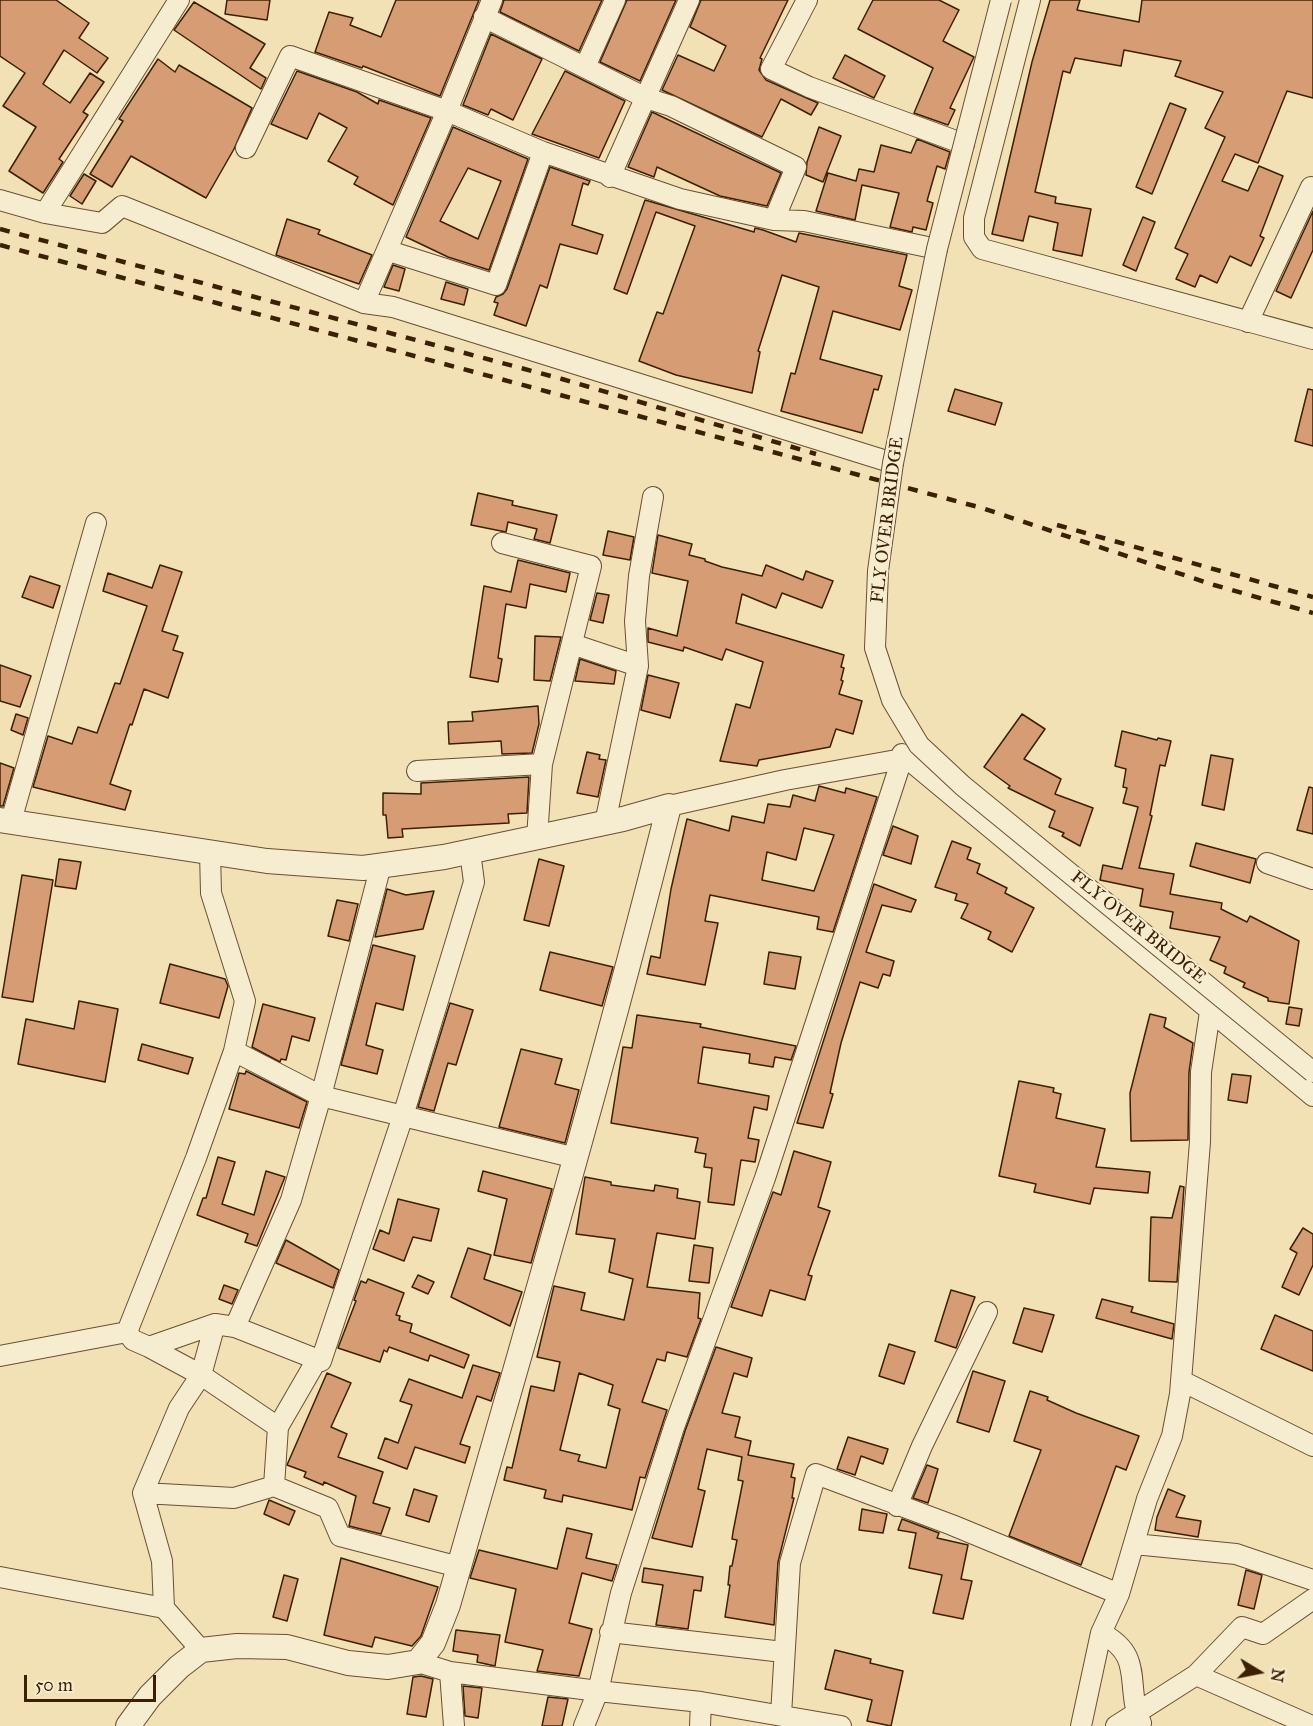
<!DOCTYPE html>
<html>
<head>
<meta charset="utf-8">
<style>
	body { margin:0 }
	#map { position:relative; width:1313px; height:1726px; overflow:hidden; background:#f1e1b5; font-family:"IM FELL Great Primer",serif }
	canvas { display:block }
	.north { position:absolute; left:1229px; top:1642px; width:60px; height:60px; -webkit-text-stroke:4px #f6eccf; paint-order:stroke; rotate:100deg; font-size:16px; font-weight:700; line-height:24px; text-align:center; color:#3c2003 }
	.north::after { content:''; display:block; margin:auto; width:21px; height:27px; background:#3c2003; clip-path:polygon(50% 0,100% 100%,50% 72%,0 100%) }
	.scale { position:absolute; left:24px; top:1675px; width:132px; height:27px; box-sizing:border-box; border:3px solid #3c2003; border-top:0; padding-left:8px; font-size:18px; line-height:21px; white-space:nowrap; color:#3c2003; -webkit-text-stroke:4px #f6eccf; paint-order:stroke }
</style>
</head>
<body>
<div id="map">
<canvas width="1313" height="1726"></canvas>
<div class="north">N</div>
<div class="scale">50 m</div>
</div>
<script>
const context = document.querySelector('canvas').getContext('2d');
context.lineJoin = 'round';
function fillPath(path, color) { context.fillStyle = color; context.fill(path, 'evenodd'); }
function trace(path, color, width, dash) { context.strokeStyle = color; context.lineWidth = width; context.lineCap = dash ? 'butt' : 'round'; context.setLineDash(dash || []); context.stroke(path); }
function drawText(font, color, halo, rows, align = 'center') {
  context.font = font + ' "IM FELL Great Primer",serif'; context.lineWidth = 4.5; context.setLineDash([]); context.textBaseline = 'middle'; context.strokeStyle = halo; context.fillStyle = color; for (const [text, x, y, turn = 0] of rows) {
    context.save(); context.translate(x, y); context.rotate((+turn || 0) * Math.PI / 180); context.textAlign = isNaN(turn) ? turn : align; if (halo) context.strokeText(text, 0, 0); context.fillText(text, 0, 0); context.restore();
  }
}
const building = new Path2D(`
	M0 0H56L89 23 79 38 108 58 97 73 64 50 43 84 70 103 90 73 104 82 83 112 88 115 59 159 63 162 43 193 9 171 36 127 3 106 25 73 0 56Z
	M227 0H270L267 20 225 14Z
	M396 0H479L440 96 363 66 362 68 315 52 329 12 353 18 350 25 381 37Z
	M504 0H602L579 51 500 12Z
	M627 0H676L640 81 600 62Z
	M701 0H788L760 58 762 59 759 70 766 80 818 103 811 115 781 99 762 137 662 90 678 55 714 71 726 46 690 27Z
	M873 0H939L959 10 943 41 974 57 950 108 955 110 948 125 914 113 933 68 858 29Z
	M1050 0H1080L1077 10 1139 22 1142 0H1313V98L1287 91 1258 163 1235 154 1222 181 1248 191 1259 166 1283 176 1260 236 1264 238 1251 266 1230 256 1217 283 1200 275 1195 287 1176 279 1188 254 1175 248 1225 137 1205 128 1223 92 1175 76 1181 61 1124 50 1121 66 1075 58 1070 73 1063 71 1035 192 1056 197 1055 203 1091 209 1082 256 1053 250 1058 223 1029 216 1023 241 992 234 1032 62Z
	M194 2 265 44 250 68 266 78 261 89 174 30Z
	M491 34 542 59 513 120 491 109 488 115 463 105Z
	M845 55 885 76 874 98 833 78Z
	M158 59 175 72 179 65 252 108 234 149 206 198 131 156 112 187 90 174 123 121 119 119Z
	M297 71 357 92 378 104 379 100 431 118 393 205 354 184 358 177 328 161 347 128 319 113 307 139 271 124Z
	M565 71 625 101 599 158 532 134Z
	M1170 103 1186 109 1152 194 1136 187Z
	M652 112 781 173 767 206 720 196 657 167 654 177 628 167Z
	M453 127 528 159 489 270 448 257 406 237ZM468 168 501 181 478 239 440 221Z
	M819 127 841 136 823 182 806 175 807 162Z
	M917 139 950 152 945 169 937 166 927 201 933 203 926 230 913 227 912 232 890 227 899 193 862 185 855 220 816 211 828 173 856 181 859 169 874 172 881 145 911 153Z
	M550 167 590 181 588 185 583 183 572 225 603 235 597 254 560 244 547 288 540 285 526 326 494 315 498 303 494 302 496 297 503 294 507 289Z
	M84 174 96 181 82 204 70 196Z
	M645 200 754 232 755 228 763 230 796 242 799 233 907 255 899 286 912 290 900 330 833 311 820 359 882 376 878 390 874 389 862 433 781 411 791 373 795 374 819 287 782 275 758 351 760 352 752 393 676 375 639 361 657 312 663 314 695 226 656 212 627 294 614 289Z
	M1313 211V250L1291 298 1276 291Z
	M1143 217 1155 222 1136 271 1123 265Z
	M287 219 320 230 318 234 372 255 359 284 276 255Z
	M393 265 405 269 399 291 384 287Z
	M446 282 468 289 464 305 441 299Z
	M955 389 1002 403 995 425 948 411Z
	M1308 389 1313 390V446L1295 441Z
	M478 493 513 501 512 505 557 515 550 543 534 539 537 529 508 522 506 532 471 525Z
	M608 531 634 537 630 560 603 555Z
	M658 535 692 544 689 555 705 559V561L722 567 762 576 766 565 803 580 806 571 833 581 822 608 782 593 776 608 742 594 736 623 844 655 841 667 844 668 841 680 843 681 839 694 862 701 853 734 836 729 830 747 759 760 757 766 720 761 736 704 750 708 763 662 726 649 722 660 684 647 683 651 648 642V628L677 636 688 581 652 573Z
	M518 560 570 573 566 592 530 584 526 608 506 604 498 658 502 659 498 682 470 677 484 586 511 592Z
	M160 565 182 572 162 631 178 636 173 650 183 653 168 698 144 689 132 725 130 724 110 784 131 791 125 810 33 787 48 736 72 744 78 727 97 733 115 683 120 684 147 606 103 591 108 573 152 588Z
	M30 576 60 586 53 608 22 597Z
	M597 593 609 595 603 623 590 620Z
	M535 636 561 637 550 681 534 680Z
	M580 659 616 671 614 684 575 681Z
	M0 665 31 676 20 707 0 701Z
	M648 675 679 683 670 718 641 710Z
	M538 706 539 724 532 753 502 754 501 741 449 744 448 722 473 721 472 712Z
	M16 714 28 718 23 735 11 730Z
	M1022 714 1045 729 1024 759 1061 779 1055 794 1093 808 1080 846 1062 836 1064 833 1049 827 1055 811 1008 788 1010 786 984 767Z
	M1122 731 1157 740 1158 738 1171 741 1165 766 1160 765 1150 815 1152 816 1139 868 1174 874 1170 894 1222 903 1221 909 1247 922 1250 916 1299 941 1289 1004 1268 1001V998L1243 987 1245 983 1224 973 1226 967 1210 960 1220 937 1170 928 1173 912 1140 906 1143 889 1100 880 1103 865 1122 869 1138 807 1123 803 1127 788 1123 787 1126 769 1115 766Z
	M587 752 600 755 599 759 606 760 598 797 577 793Z
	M1211 755 1233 759 1224 810 1202 805Z
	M0 763 14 768 3 806H0Z
	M529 777 527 813 508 814 509 823 402 829 403 837 388 838 386 815H383V793L421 794V783Z
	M819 786 845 793 846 788 877 797 833 932 817 929 819 917 710 895 705 921 718 923 705 985 647 974 651 956 660 958 671 889 687 819 729 831 732 816 764 823 768 804 790 807 793 795 815 801ZM804 828 834 835 814 891 762 880 767 852 796 860Z
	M1309 787 1313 788V834L1297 830Z
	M893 826 918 836 911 864 883 855Z
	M952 841 971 848 967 859 980 864 977 873 1007 888 1005 893 1034 908 1012 952 988 939 991 932 961 918 968 904 955 900 957 894 935 887Z
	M1196 843 1256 859 1250 883 1190 866Z
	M59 859 81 862 76 889 55 886Z
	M539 859 564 866 549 926 524 920Z
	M22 875 53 880 33 1002 2 997Z
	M874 884 916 900 911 912 882 905 866 952 894 961 890 976 883 974 878 988 860 982 841 1043 830 1093 833 1094 823 1128 797 1123Z
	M387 889 406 895 434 891 423 929 375 937Z
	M337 900 358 904 349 941 328 936Z
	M373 945 415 956 403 1010 376 1003 366 1045 383 1050 377 1074 341 1065Z
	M550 952 613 967 602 1006 540 990Z
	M769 952 801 957 795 989 764 984Z
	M170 964 225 979 228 986 219 1018 160 1003Z
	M79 1001 118 1009 105 1082 18 1064 26 1019 74 1029Z
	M450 1003 473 1010 456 1065 448 1063 434 1111 418 1107Z
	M263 1004 315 1018 309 1041 292 1036 286 1060 281 1059 280 1062 252 1047Z
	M1289 1007 1302 1009 1299 1026 1286 1024Z
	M1150 1014 1166 1018 1164 1027 1193 1043 1189 1072 1188 1140 1131 1141 1130 1093Z
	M637 1015 701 1024 700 1027 796 1046 791 1060 775 1057 773 1067 749 1063 750 1054 703 1047 698 1083 769 1096 767 1110 754 1107 748 1138 759 1140 755 1162 741 1160 734 1205 708 1202 712 1168 704 1167 706 1154 695 1152 698 1138 611 1123 623 1047 632 1048Z
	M142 1044 193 1058 188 1074 138 1060Z
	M521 1049 562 1059 555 1084 579 1090 565 1143 499 1127Z
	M246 1071 307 1102 299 1128 229 1109 239 1073 245 1074Z
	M1232 1074 1251 1076 1247 1103 1228 1100Z
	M1019 1081 1054 1088 1053 1092 1061 1094 1056 1118 1105 1129 1096 1167 1150 1172 1148 1193 1094 1188 1090 1204 1034 1192 1036 1184 999 1176Z
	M794 1151 831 1162 818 1207 830 1211 808 1275 812 1276 805 1300 770 1290 762 1316 731 1307 773 1192 781 1195Z
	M218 1157 235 1162 222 1204 254 1215 266 1171 285 1177 257 1246 245 1242 248 1234 197 1215 203 1198H206Z
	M483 1171 552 1189 531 1263 494 1255 507 1199 478 1191Z
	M585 1177 611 1182V1185L654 1191 655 1185 678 1189 677 1198 700 1202 695 1239 657 1233 647 1287 700 1293 698 1318 701 1319 687 1357 667 1352 665 1361 657 1359 642 1402 667 1410 645 1478 640 1477 632 1510 563 1495 562 1502 544 1498 546 1490 504 1480 507 1467 512 1468 531 1386 554 1391 560 1362 537 1357 554 1286 585 1293 581 1310 624 1320 633 1279 609 1272 615 1239 576 1234ZM579 1373 613 1385 608 1405 620 1409 606 1468 578 1461 580 1455 560 1450Z
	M1180 1186 1184 1187 1177 1282 1149 1281 1151 1217 1172 1218Z
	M398 1199 439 1209 431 1241 413 1237 404 1261 373 1249 380 1230 389 1234Z
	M1303 1228 1313 1234V1265L1299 1295 1282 1287 1297 1253 1290 1249Z
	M286 1240 339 1270 333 1288 276 1263Z
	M694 1245 713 1248 709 1283 689 1281Z
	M468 1248 491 1255 484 1279 522 1292 510 1326 451 1297Z
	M418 1275 434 1282 428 1294 412 1287Z
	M368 1279 404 1293 396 1315 400 1316 399 1320 412 1324 410 1332 469 1355 464 1368 430 1355 428 1361 389 1347 387 1352 384 1350 380 1362 338 1348 356 1301 354 1300 361 1281 366 1283Z
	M224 1285 238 1290 232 1304 219 1299Z
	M951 1290 975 1297 956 1348 935 1341Z
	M1102 1299 1133 1307 1131 1312 1174 1324 1172 1339 1096 1318Z
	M1024 1308 1054 1315 1042 1352 1013 1343Z
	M1275 1315 1313 1331V1371L1261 1349Z
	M889 1344 915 1352 904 1384 879 1376Z
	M716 1347 752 1358 747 1377 734 1373 722 1413 740 1417 735 1437 751 1441 748 1455 794 1464 791 1477 795 1478 792 1498H794L778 1562 774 1625 725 1617 730 1585H728L730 1566H732L737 1540 732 1539 733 1532 743 1481 738 1480 742 1457 707 1449 698 1489 705 1491 692 1547 652 1538 685 1431Z
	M473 1365 500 1373 491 1401 477 1396 460 1444 470 1447 465 1463 415 1447 407 1469 378 1458 385 1438 398 1443 412 1405 400 1401 409 1379 462 1398Z
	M973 1371 1005 1381 989 1432 957 1422Z
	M327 1373 351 1383 331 1427 347 1434 338 1457 383 1472 373 1503 390 1508 381 1534 349 1526 356 1496 324 1482 323 1485 304 1477 306 1472 287 1465Z
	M1030 1391 1048 1397 1047 1400 1076 1413 1139 1436 1126 1470 1116 1466 1081 1565 1009 1536 1041 1450 1014 1441Z
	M848 1437 888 1449 883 1464 861 1456 855 1475 837 1469Z
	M927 1465 938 1469 928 1503 913 1498Z
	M414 1489 437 1496 429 1522 406 1515Z
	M1168 1489 1185 1496 1176 1517 1201 1521 1198 1537 1155 1530 1157 1517Z
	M269 1500 295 1511 289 1525 264 1514Z
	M862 1509 887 1514 883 1533 859 1530Z
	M902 1519 939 1533 937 1538 968 1545 961 1579 972 1581 963 1619 933 1613 942 1575 909 1568 916 1533 898 1530Z
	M567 1528 592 1534 586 1558 617 1565 612 1581 582 1573 569 1623 592 1629 579 1676 537 1671 543 1650 505 1642 516 1589 470 1578 479 1550 557 1569Z
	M341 1558 438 1587 421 1636 412 1646 375 1637 372 1647 324 1635Z
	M644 1568 703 1577 701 1591 694 1590 688 1629 656 1625 663 1585 642 1582Z
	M1246 1570 1262 1575 1254 1609 1238 1605Z
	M284 1575 298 1579 287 1621 273 1617Z
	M456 1630 500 1635 495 1666 477 1662 478 1655 453 1651Z
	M835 1650 871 1659 870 1663 903 1671 891 1726 867 1721 872 1700 825 1689Z
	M421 1676 433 1679 426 1717 407 1714 413 1677Z
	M463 1686 482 1688 478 1718 465 1716Z
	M548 1697 568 1699 562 1726H542Z`);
const minor = new Path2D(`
	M807 0 771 69 809 87 964 144
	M1030 0 974 218V237L982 249 1313 339
	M484 17 646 98 671 106 796 167 774 220
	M585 67 615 0
	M246 148 290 56 447 111 492 0
	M610 177 689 0
	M0 200 45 213 102 223 122 206 364 303 393 307 893 463
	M45 213 179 0
	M389 251 496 285 543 152
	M364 303 447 111 543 152 680 199 774 220 804 221 937 249
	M1248 322 1311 187 1313 188
	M502 543 591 566 542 764 537 838
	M572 644 638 666
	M417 771 542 764
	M669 806 785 780 902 759V754L1313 1096
	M11 821 96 523
	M605 823 638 666 635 621 639 576 653 497
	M470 852 474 882 403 1116 576 1158
	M1267 863 1313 879
	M127 1332 196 1158 234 1051
	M149 1347 201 1375 278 1427
	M0 1356 127 1332 133 1340 149 1347 215 1324 235 1327
	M321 1361 235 1327 291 1200 321 1096 381 865
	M1182 1381 1313 1446
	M274 1486 328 1508 340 1536 459 1567
	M143 1493 179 1408 201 1375 215 1324
	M897 1506 922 1446 987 1312
	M1134 1544 1236 1554 1313 1580
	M0 1577 164 1608
	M610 1632 783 1652
	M1101 1633C1146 1656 1124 1686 1141 1723
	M201 1650 164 1608 162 1561 143 1493 234 1498 274 1486 278 1427 315 1363 321 1361 403 1116 321 1096 234 1051 245 1001 211 893 210 852
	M418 1662 450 1672 598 1691 584 1726
	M450 1672 454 1726
	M1196 1675 1242 1627 1263 1634 1313 1599
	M781 1715 790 1563 816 1474 952 1525 1119 1594
	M700 1726 701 1702
	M841 1726 701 1702 598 1691 621 1593 674 1427 765 1178 902 759
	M1081 1726 1101 1633 1119 1594 1147 1499 1172 1436 1180 1394 1200 1142 1201 1072 1210 1012
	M1116 1726 1196 1675 1312 1726`);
const tertiary = new Path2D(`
	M0 820 267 861 363 868 444 857 623 819 669 806C602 1074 524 1339 448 1605L433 1643 418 1662 388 1667 348 1663 287 1647 237 1646 201 1650 179 1667 150 1696 128 1726`);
const rail = new Path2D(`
	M0 229 562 379 816 454
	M0 245 982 508 1214 585 1313 613
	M1057 525 1313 597`);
const minorBridge = new Path2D(`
	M1001 0 937 249 893 463 878 571 875 648 892 700 919 745 963 786 1313 1072`);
const streetNames = [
	["FLY OVER BRIDGE",888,520,-83],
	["FLY OVER BRIDGE",1138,928,39]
];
fillPath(building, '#d69d74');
trace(building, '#3c2003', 1.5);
trace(minor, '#695030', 22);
trace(tertiary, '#695030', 26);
trace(minor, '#f6eccf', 20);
trace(tertiary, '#f6eccf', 24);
trace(rail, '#3c2003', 4.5, [10, 10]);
trace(minorBridge, '#695030', 22, []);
trace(minorBridge, '#f6eccf', 20);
drawText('18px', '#3c2003', '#f6eccf', streetNames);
</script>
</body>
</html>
